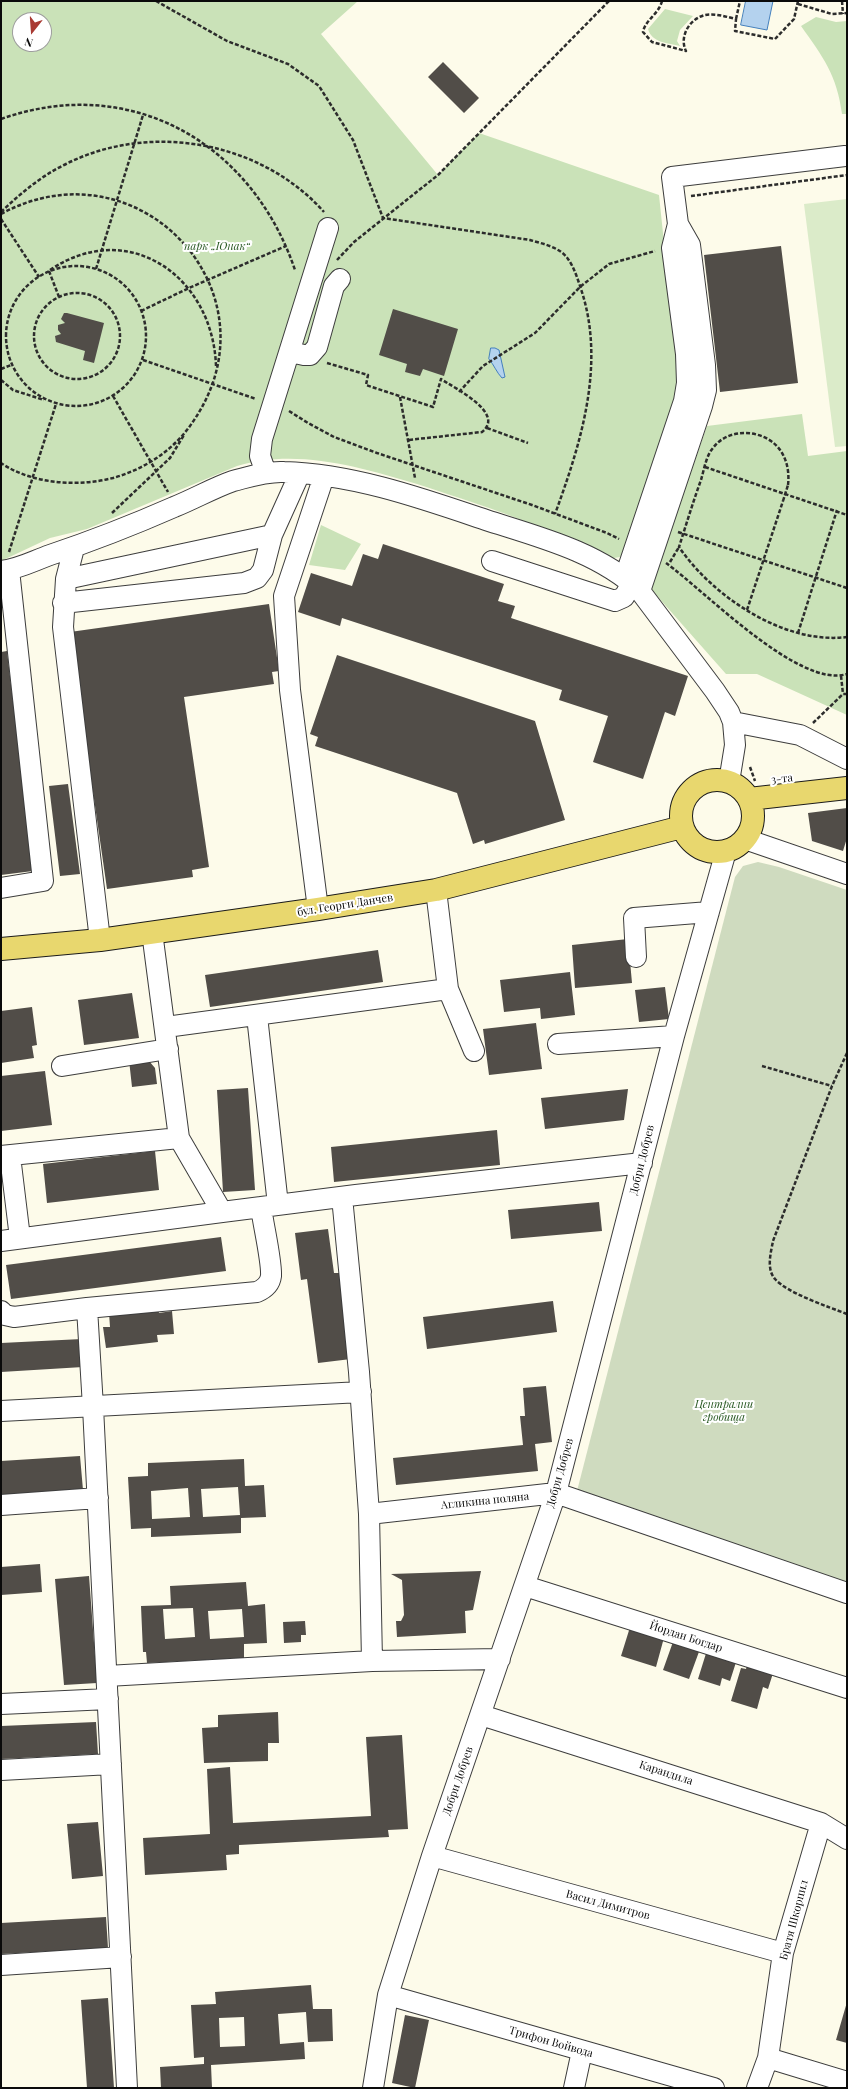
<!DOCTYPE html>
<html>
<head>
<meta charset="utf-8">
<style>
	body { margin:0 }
	#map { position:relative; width:848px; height:2089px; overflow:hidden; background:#fdfbea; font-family:"Playfair Display",serif }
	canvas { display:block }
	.frame { position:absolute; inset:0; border:2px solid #0a0a0a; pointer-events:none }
	.north { position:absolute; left:12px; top:12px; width:40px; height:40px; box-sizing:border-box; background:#fff; border:1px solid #9d9d9d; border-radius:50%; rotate:197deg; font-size:11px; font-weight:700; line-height:16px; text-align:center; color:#0a0a0a }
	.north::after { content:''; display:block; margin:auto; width:14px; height:18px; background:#a93a33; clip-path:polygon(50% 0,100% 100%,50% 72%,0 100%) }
</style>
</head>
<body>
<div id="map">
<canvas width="848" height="2089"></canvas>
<div class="frame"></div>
<div class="north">N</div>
</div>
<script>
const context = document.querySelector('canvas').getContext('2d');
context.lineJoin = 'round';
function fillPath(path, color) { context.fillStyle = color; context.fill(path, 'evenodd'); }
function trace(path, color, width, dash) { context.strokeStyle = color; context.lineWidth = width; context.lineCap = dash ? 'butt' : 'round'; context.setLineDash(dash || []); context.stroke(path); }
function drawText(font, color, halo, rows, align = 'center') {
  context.font = font + ' "Playfair Display",serif'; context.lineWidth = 4; context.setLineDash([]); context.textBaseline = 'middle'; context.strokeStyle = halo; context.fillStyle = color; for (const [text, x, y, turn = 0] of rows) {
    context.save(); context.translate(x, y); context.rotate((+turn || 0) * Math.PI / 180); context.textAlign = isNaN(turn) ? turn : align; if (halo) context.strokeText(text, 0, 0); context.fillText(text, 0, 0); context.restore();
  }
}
const green = new Path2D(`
	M1 1H358L321 34 438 175 479 133 659 195 679 386 625 553 620 557 608 559C584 548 560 535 534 525 496 509 456 497 417 484 360 467 296 448 237 466L87 529 50 538 1 561ZM20 20H44V44H20Z
	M665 9 693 16 680 30 677 41 680 46C668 43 652 43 648 29Z
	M816 17 836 22 847 21V114H842C837 75 823 57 801 26Z
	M802 414 808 456 847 451V715L757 674H726L650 588 707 426Z
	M321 525 361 544 345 570 309 565Z`);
const cemetery = new Path2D(`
	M758 862 779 867 847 890V1583L577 1491 735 877 743 866Z`);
const pitch = new Path2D(`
	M847 199V446L835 447 804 204Z`);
const water = new Path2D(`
	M746 1H773L767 30 741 25Z
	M491 348H495L499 350 505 377 502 378C497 373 494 365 489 359Z`);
const building = new Path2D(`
	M443 62 479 98 464 113 428 77Z
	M781 246 798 383 720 392 704 255Z
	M393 309 458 329 444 376 423 369 420 376 405 372 407 364 379 355Z
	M64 313H67L104 323 94 363 83 360 85 351 56 342 55 336 61 334 58 330V325L65 323 61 319Z
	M383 544 504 584 498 601 515 606 511 618 688 676 675 716 665 712 643 779 593 762 608 716 559 700 562 690 342 618 340 626 298 612 311 573 352 586 363 554 378 559Z
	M269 604 279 671 272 672 274 684 184 697 209 867 192 870 193 877 107 889 70 632Z
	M7 651 33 871 1 875V652Z
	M337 655 535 721 565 820 485 844 484 840 473 844 457 793 315 746 318 737 310 734Z
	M68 784 80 874 60 876 49 786Z
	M847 808V838L843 851 812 841 808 813Z
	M628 939 632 983 575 988 572 945Z
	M378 950 383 982 210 1007 205 975Z
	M570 972 575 1015 541 1019 540 1008 504 1012 500 980Z
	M665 987 669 1019 639 1022 635 990Z
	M132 993 139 1038 84 1045 78 1000Z
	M32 1007 37 1045 32 1046 34 1058 1 1063V1011Z
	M536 1023 542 1069 489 1075 483 1029Z
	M129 1060 149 1061 155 1068 157 1084 132 1087Z
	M45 1071 52 1125 1 1131V1076Z
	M248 1088 255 1190 223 1192 217 1090Z
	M628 1089 624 1120 545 1129 541 1098Z
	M497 1130 500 1165 334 1182 331 1147Z
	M155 1151 159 1190 47 1203 43 1164Z
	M599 1202 602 1231 511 1239 508 1210Z
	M328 1229 334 1273H339L351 1359 318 1363 307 1279 301 1280 295 1233Z
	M221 1237 226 1271 11 1299 6 1265Z
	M553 1301 557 1332 427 1349 423 1317Z
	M158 1308 159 1313 172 1311 174 1334 157 1335 158 1342 106 1348 103 1327H110L109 1313Z
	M82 1339 83 1367 1 1372V1343Z
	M546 1386 552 1442 535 1444 538 1471 396 1485 393 1458 523 1445 520 1416H525L523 1388Z
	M80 1456 83 1490 1 1496V1461Z
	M244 1459 245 1486 264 1485 266 1517 241 1518V1533L151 1537V1528L131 1529 128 1477 148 1476V1463ZM238 1487 240 1515 203 1517 201 1489ZM188 1488 190 1517 152 1519 151 1491Z
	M40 1564 42 1592 1 1595V1567Z
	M481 1571 473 1610 465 1611 466 1633 397 1637 396 1621H401L404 1615 402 1580 391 1574Z
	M89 1576 97 1683 64 1685 55 1579Z
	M246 1582 248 1606 265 1604 267 1643 244 1644V1658L147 1663 146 1652H143L141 1606 171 1605 170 1586ZM193 1608 195 1637 165 1639 163 1609ZM242 1609 244 1637 210 1639 208 1611Z
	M305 1621 306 1635H301V1642L284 1643 283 1622Z
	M631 1624 665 1634 656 1667 621 1656Z
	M674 1639 700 1649 689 1679 663 1670Z
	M708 1647 738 1656 730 1681 722 1678 720 1686 698 1679Z
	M748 1662 774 1670 768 1689 763 1687 757 1709 731 1701 741 1668 746 1669Z
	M278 1712 279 1743H268V1761L204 1763 202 1728 218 1727V1715Z
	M96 1722 98 1754 1 1759V1726Z
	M402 1735 408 1829 388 1830 389 1837 239 1845V1854L226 1855 227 1870 145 1875 143 1838 210 1834 207 1769 230 1767 233 1823 371 1816 366 1737Z
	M98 1822 103 1876 72 1879 67 1824Z
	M106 1917 108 1948 1 1954V1923Z
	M311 1985 313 2009H332L333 2041 308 2042 306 2012 278 2014 280 2044 304 2042 305 2059 211 2065 212 2088H161L160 2067 204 2064V2057L194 2058 191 2005 216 2004 215 1992ZM244 2017 245 2046 220 2047 219 2018Z
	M108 1998 114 2088H87L81 2000Z
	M847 2002V2043L836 2040Z
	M405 2015 429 2020 415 2088 392 2083Z`);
const path = new Path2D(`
	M156 1 227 41 288 64 319 86 353 140 383 218 530 240C543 244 560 247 568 259 574 267 578 280 581 289 606 364 581 443 555 514
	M662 1C659 14 645 20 643 32L652 42 686 51C679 37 689 19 705 15 715 13 727 17 736 19L735 31 775 39 794 19 798 1
	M842 1 843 14
	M798 4 832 14 847 13
	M736 19 740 1
	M1 119C131 73 252 143 295 270
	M691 196 847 175
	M1 212C21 193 41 176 66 164 151 121 262 142 324 212
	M1 214C139 139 283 294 192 423 174 450 145 469 113 478 77 487 32 484 1 463
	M1 219 39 277
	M337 260 354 242 438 175 609 1
	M6 336a70 70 0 1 1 140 0a70 70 0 1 1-140 0Z
	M96 269 143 115
	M50 270C129 217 213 277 216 366
	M49 271 59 297
	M34 336a43 43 0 1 1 86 0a43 43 0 1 1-86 0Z
	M141 311 189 288 286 246
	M143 360 256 399
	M327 363 368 375 366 385 433 407 441 379C454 388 506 413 482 432L408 440
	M1 369 11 365
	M1 380 13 390 44 400
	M459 392 483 366 535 333 580 287 609 264 655 251
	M113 396 168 492
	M400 397 415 478
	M289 411 308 423 334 437 377 453 532 505 607 533 619 539
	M487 428 528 443
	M705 467 847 515
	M788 485C790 468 785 451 771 441 754 429 726 430 713 448 706 456 704 470 701 480 693 502 686 525 679 547 713 597 785 645 847 637
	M112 513 170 458 184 435
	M678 532 847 588
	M9 552 56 404
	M670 562 679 547
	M666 563C705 591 799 689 847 674
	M747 610 783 501
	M798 633 837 510
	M841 676 843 694
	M813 723 843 694H847
	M750 767 755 781
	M847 1053 832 1086 773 1241C771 1252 766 1269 775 1279 787 1293 829 1307 847 1314
	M762 1066 832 1086`);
const minor = new Path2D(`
	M290 352 304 355H310L317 347 334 286 340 279
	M266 473 260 456 262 439 328 228
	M74 548 66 579 63 627 100 940
	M492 561 615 601 624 597 632 583
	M1 571C19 569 33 561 50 555 92 541 133 525 174 507 194 499 213 488 233 481 249 477 267 471 284 472 353 474 421 498 486 520 539 537 599 552 640 591L715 691 729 712 733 722 735 745 729 782
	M625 577 684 401 687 383 686 354 672 248 678 224
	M66 579 272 535
	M640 591 702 406 706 390 705 365 690 245 678 224 672 177 845 156
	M63 603 244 583 257 578 263 570 272 535 300 473
	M733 722 800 735 847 759
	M745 839 847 874
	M1 888 43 881 9 570
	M318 909 290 690 284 596 324 476
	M152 932 179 1138 222 1212 356 1195 642 1163
	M636 957 634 918 709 912
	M448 989 474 1051
	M257 1016 278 1205
	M166 1027 448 989 436 890
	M558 1044 674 1036
	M62 1066 168 1049
	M1 1156 179 1138
	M10 1156 20 1238
	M342 1197 359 1372 369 1514 556 1493 847 1593
	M1 1241 222 1212
	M1 1311 5 1315 14 1317 87 1308
	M1 1411 361 1392
	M1 1505 98 1498
	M369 1514 372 1661
	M525 1586 847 1688
	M107 1676 372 1661 500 1659
	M1 1704 108 1699
	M481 1715 821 1823 847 1839
	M1 1770 111 1764
	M432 1856 783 1953
	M1 1965 121 1957
	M388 1995 714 2088
	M768 2058 847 2082
	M127 2088 93 1407 87 1308 257 1292C264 1289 270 1284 271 1276 272 1261 263 1224 261 1207
	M373 2088 388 1995 432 1856 556 1493 674 1036 726 851
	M574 2088 582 2051
	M757 2088 768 2058 783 1953 821 1823`);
const major = new Path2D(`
	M681 816a36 36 0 1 1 72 0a36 36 0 1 1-72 0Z
	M749 799 847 788
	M1 949 100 940 318 909 436 890 682 827`);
const pathBridge = new Path2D(`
	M783 501 788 485`);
const parkNames = [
	["парк „Юнак“",217,247],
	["Централни",724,1405],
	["гробища",724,1418]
];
const streetNames = [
	["3-та",782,779,-6],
	["бул. Георги Данчев",345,905,-9],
	["Добри Добрев",642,1160,-76],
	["Добри Добрев",560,1473,-74],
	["Агликина поляна",485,1501,-6],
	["Йордан Богдар",686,1637,18],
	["Карандила",666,1773,18],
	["Добри Добрев",458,1781,-71],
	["Васил Димитров",608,1905,15],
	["Братя Шкорпил",794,1920,-75],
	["Трифон Войвода",551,2042,16]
];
fillPath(green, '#cae2b8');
fillPath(cemetery, '#cfdbbf');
fillPath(pitch, '#dbebc9');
fillPath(water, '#b4d2ee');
trace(water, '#4480bd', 1);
fillPath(building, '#514d48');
trace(minor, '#3d3d3d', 22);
trace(major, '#1b1b1b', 24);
trace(path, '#2c2c2c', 2.5, [4, 2]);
trace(minor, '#fff', 20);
trace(major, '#e8d76e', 22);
trace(pathBridge, '#2c2c2c', 2.5, [4, 2]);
drawText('italic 11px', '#295923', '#fff', parkNames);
drawText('11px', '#0a0a0a', '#fff', streetNames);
</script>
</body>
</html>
